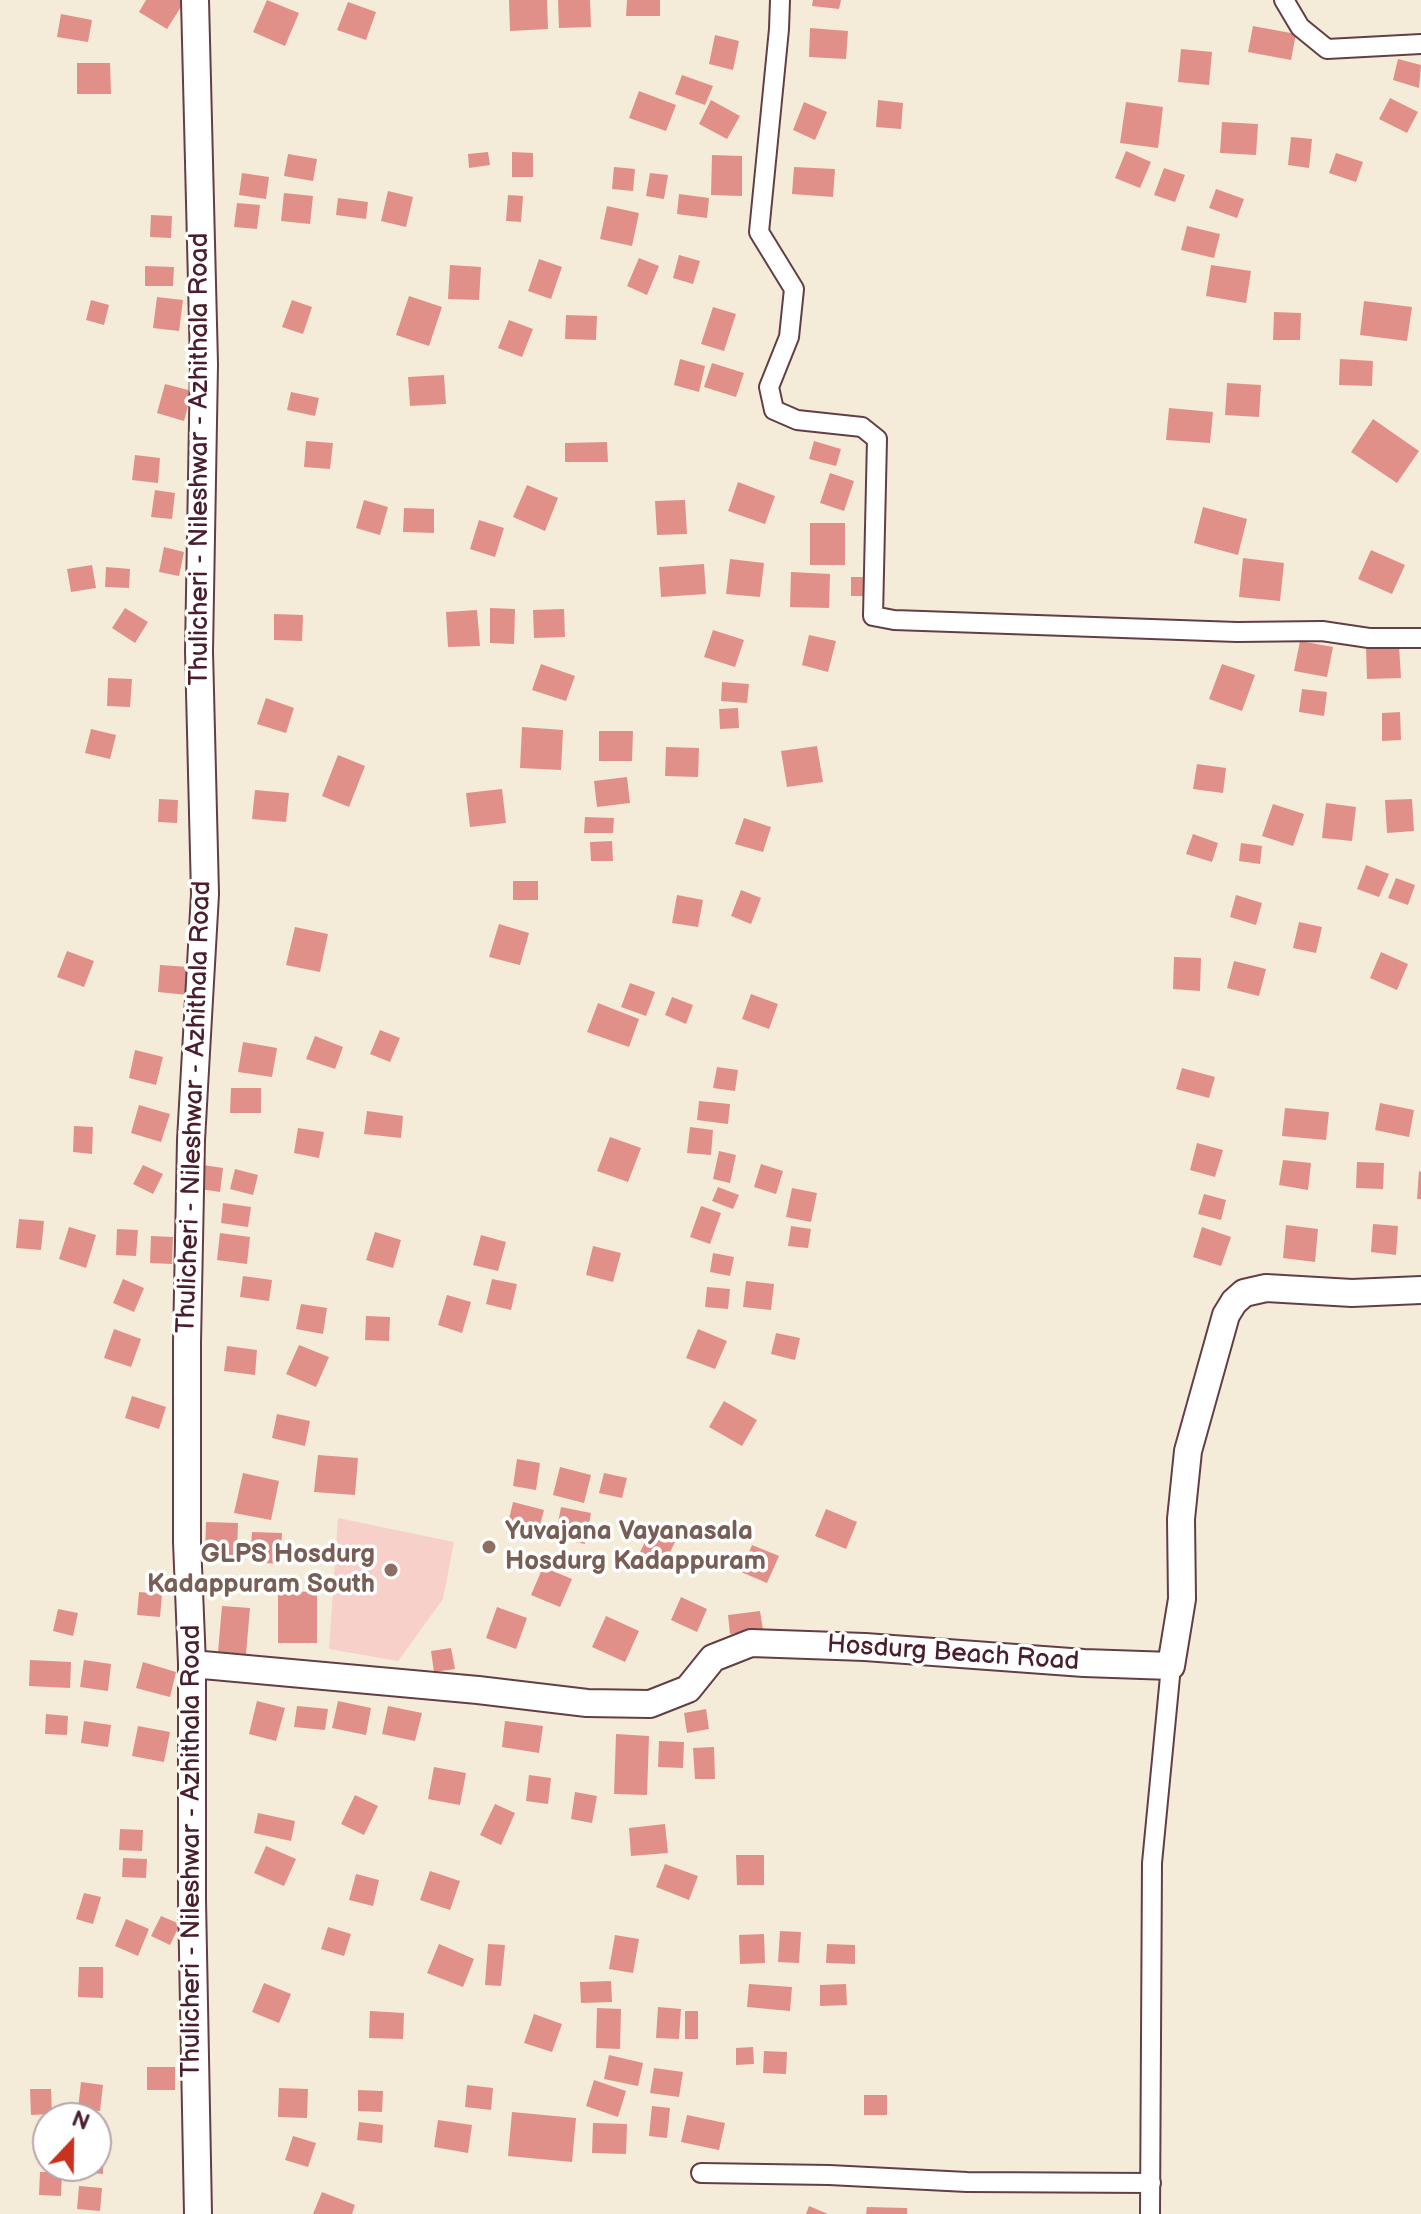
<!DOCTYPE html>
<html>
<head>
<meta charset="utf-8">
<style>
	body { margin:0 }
	#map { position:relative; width:1421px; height:2214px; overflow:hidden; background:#f4ecd9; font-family:"Balsamiq Sans",sans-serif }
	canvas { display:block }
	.north { position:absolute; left:32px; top:2102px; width:80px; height:80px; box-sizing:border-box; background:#fff; border:2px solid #b7a5aa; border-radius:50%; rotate:22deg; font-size:22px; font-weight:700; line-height:32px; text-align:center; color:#4a1f2b }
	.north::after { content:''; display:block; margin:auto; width:28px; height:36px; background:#c8321e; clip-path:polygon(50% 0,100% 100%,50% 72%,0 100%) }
</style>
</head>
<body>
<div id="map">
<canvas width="1421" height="2214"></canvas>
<div class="north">N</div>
</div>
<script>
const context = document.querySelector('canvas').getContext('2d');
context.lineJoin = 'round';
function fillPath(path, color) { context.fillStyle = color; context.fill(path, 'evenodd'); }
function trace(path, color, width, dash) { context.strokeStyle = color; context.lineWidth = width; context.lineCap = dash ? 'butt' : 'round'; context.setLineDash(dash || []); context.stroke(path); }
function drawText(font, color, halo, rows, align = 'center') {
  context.font = font + ' "Balsamiq Sans",sans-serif'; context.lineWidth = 7; context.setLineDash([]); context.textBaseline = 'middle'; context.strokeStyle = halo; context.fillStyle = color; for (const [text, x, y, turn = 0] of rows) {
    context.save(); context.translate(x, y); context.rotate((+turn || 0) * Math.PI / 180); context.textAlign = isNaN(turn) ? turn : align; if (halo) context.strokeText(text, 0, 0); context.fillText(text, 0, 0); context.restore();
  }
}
const built = new Path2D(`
	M338 1518 454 1542 443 1599 398 1661 329 1649Z`);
const building = new Path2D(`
	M146 0H180L184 2 167 29 139 12Z
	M267 0 299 13 285 46 253 32Z
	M509 0H547L548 29 510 31Z
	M558 0H590L591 27 559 28Z
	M627 0H660V16H626Z
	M813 0H841L839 9 812 6Z
	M348 2 376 12 366 40 337 30Z
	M61 14 92 20 88 42 57 37Z
	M1253 26 1296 34 1291 60 1248 52Z
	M810 28 848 31 846 59 809 57Z
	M715 35 739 41 733 70 709 64Z
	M1181 49 1212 52 1209 85 1178 82Z
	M1398 59 1421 65 1419 88 1393 80Z
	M77 63H110L111 94H77Z
	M682 75 713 86 705 105 675 94Z
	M639 91 676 105 666 131 629 118Z
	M1390 98 1418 112 1407 133 1379 119Z
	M711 100 740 116 727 139 699 124Z
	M878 100 903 103 901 129 876 127Z
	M804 102 827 112 815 140 793 130Z
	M1126 102 1163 107 1158 148 1120 143Z
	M1222 122 1258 124 1256 155 1220 153Z
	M1291 137 1312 139 1309 168 1288 165Z
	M1126 151 1151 162 1140 188 1115 178Z
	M488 152 490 165 469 168 468 154Z
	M512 152 533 153V177H512Z
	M1336 153 1363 162 1356 182 1329 173Z
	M288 154 317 159 313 181 284 176Z
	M712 155 742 156V196L711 195Z
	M614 167 635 169 633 191 612 189Z
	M794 167 835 169 833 197 792 194Z
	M1164 168 1185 175 1175 202 1154 195Z
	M242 173 269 177 266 199 239 195Z
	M650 173 668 175 664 199 646 196Z
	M1216 189 1244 199 1237 218 1209 208Z
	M388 191 413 197 406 227 381 221Z
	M284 193 313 196 310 224 281 221Z
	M679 194 709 198 707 218 677 214Z
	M508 195 523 196 521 222 506 221Z
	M338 198 368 202 366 219 336 215Z
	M237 203 260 205 257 229 234 227Z
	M607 206 639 213 632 246 600 239Z
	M151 215 172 216 171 238 150 237Z
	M1187 226 1220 234 1214 258 1181 250Z
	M679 255 700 261 693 284 673 278Z
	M639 258 659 266 647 295 627 286Z
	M539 259 562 267 551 299 528 291Z
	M450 265 481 267 479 300 448 299Z
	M1211 265 1251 271 1246 303 1206 296Z
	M145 266 174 267 173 286H145Z
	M409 296 442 307 429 346 396 335Z
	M157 297 183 300 179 331 153 328Z
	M91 300 109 305 104 325 86 320Z
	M292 300 312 307 303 334 282 327Z
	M1364 301 1412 307 1407 341 1360 335Z
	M713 307 736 314 724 351 701 344Z
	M1274 312 1301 313 1300 340H1273Z
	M566 315 597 316 596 340 565 339Z
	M509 320 533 329 522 357 498 348Z
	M680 359 705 366 699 392 674 385Z
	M1340 359 1373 361 1372 386 1339 385Z
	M712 363 744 373 736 397 704 387Z
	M444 375 446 404 410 406 408 377Z
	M1227 383 1261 385 1259 417 1225 415Z
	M165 384 192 391 184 421 157 413Z
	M291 392 319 398 315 416 287 410Z
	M1169 408 1213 412 1210 443 1166 440Z
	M1373 419 1419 451 1397 483 1351 452Z
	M306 441 333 443 330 469 304 467Z
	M814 441 841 449 836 466 809 459Z
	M607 442 608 462H565V443Z
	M135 455 160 458 158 483 132 480Z
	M830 473 854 481 844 511 820 503Z
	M738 482 775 496 765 524 728 511Z
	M527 485 558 498 545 531 513 517Z
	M155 490 175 493 172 519 151 517Z
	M364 500 388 507 380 535 356 528Z
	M685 500 687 534 657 535 655 501Z
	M1203 507 1247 519 1238 555 1194 543Z
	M404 508 434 509V533L403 532Z
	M479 520 504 528 495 557 470 549Z
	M810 523H845V565H810Z
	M164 547 184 552 179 576 159 572Z
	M1371 550 1405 565 1392 594 1358 579Z
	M1243 558 1284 563 1280 601 1239 597Z
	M730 559 764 563 760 597 726 594Z
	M704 564 706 594 661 597 659 567Z
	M92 565 96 588 71 592 67 569Z
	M106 567 130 569 129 588 105 587Z
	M791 572 830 574 829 608 790 607Z
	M851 577H870V596H851Z
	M125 608 148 622 135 643 112 628Z
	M490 608 515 609 514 644 490 643Z
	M564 609 565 637 534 638 533 610Z
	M477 610 480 646 448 647 446 612Z
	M274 614 303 615 302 641 274 640Z
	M713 630 744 640 735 667 704 657Z
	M809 635 836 641 828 672 802 665Z
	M1300 641 1333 647 1327 677 1294 671Z
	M1399 646 1401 678 1367 679 1366 647Z
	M541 664 575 676 566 701 532 690Z
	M1222 664 1255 675 1242 711 1209 699Z
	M108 678 132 679 130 707 107 706Z
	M722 682 749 684 747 703 721 701Z
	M1302 689 1327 692 1324 716 1299 712Z
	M266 698 294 708 286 733 257 724Z
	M738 708 739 728 720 729 719 709Z
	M1400 712 1401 740 1382 741V713Z
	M522 727 563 730 561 770 520 768Z
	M91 729 116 735 110 759 85 753Z
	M599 731H633L632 761H599Z
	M817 746 823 782 787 787 781 751Z
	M666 747 699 748 698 777 665 776Z
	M338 755 365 766 349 807 322 796Z
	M1197 764 1226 768 1223 793 1193 789Z
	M627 777 630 803 597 807 594 781Z
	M502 789 506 823 470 827 466 793Z
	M255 790 289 793 286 822 252 819Z
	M159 799 178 800 177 823 158 822Z
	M1412 799 1414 831 1387 833 1385 800Z
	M1326 803 1356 807 1352 841 1322 838Z
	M1273 804 1304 814 1293 846 1262 836Z
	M585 817 614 818 613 833H584Z
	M744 818 771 827 763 852 735 844Z
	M1193 834 1218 843 1212 862 1186 854Z
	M612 841 613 861H591L590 842Z
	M1241 843 1262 846 1260 864 1239 861Z
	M1366 865 1389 874 1379 897 1357 889Z
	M1396 878 1415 885 1408 905 1388 898Z
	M513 881H538V900H513Z
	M741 890 761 898 751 924 731 916Z
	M677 895 703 900 698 927 672 923Z
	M1236 895 1262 903 1256 925 1230 917Z
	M1299 922 1322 927 1316 953 1293 948Z
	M499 924 529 933 520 965 489 957Z
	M295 927 328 934 320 972 286 965Z
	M67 951 94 961 84 987 57 977Z
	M1381 952 1408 964 1397 990 1370 978Z
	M1174 957 1201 958 1200 991 1173 989Z
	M1234 961 1266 969 1259 996 1227 988Z
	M160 965 189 967 187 995 158 992Z
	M630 983 655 992 646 1016 621 1007Z
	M751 994 778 1004 769 1029 742 1019Z
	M672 997 693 1005 686 1024 665 1015Z
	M598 1003 639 1019 629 1047 587 1032Z
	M380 1030 400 1038 390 1062 370 1054Z
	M315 1036 343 1047 335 1069 306 1059Z
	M243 1042 277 1048 272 1077 238 1072Z
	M135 1050 163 1057 156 1085 129 1078Z
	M717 1067 738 1070 735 1091 713 1088Z
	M1182 1068 1215 1077 1209 1098 1176 1089Z
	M231 1088H261V1113H230Z
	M699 1101 730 1104 728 1124 697 1120Z
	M1380 1103 1414 1110 1409 1137 1375 1130Z
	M139 1105 170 1114 161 1142 131 1133Z
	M1285 1108 1329 1112 1326 1140 1282 1136Z
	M367 1111 403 1116 401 1138 364 1134Z
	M74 1126 93 1127 92 1154 73 1152Z
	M690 1127 713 1130 711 1155 687 1153Z
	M298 1128 324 1132 319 1158 294 1153Z
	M610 1137 641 1148 628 1182 597 1171Z
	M1197 1143 1223 1150 1215 1177 1190 1170Z
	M719 1151 736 1155 730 1183 713 1179Z
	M1283 1160 1311 1163 1308 1190 1279 1185Z
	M1357 1162 1384 1163 1383 1189 1356 1188Z
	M761 1164 783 1171 776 1194 754 1187Z
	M143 1165 163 1174 153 1194 133 1184Z
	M203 1165 223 1168 220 1192 200 1189Z
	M235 1169 258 1175 253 1195 230 1189Z
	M1419 1171 1421 1172V1199H1417Z
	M718 1187 739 1195 733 1209 712 1201Z
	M792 1188 817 1193 811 1222 786 1217Z
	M1204 1194 1226 1200 1221 1220 1198 1214Z
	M223 1203 251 1207 248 1227 221 1223Z
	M701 1206 721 1213 710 1244 690 1237Z
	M19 1219 44 1221 41 1250 16 1248Z
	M1373 1224 1398 1226 1396 1255 1371 1252Z
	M1286 1225 1318 1229 1315 1262 1283 1258Z
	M791 1226 811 1229 808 1248 788 1246Z
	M69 1227 96 1235 86 1268 59 1259Z
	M1202 1227 1231 1237 1221 1266 1193 1257Z
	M117 1229 138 1230 136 1256 116 1255Z
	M375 1232 401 1240 393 1268 366 1260Z
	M220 1233 250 1237 247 1264 217 1260Z
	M481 1235 506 1242 498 1271 473 1265Z
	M151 1236 173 1237 172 1264 150 1263Z
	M593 1246 621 1253 613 1282 586 1275Z
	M713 1253 734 1257 730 1276 710 1272Z
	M243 1276 272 1280 269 1301 240 1297Z
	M123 1279 144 1288 134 1312 113 1303Z
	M492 1279 517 1284 511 1310 486 1304Z
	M746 1281 774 1284 771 1310 743 1307Z
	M707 1287 730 1289 728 1309 705 1307Z
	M447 1295 471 1302 462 1333 438 1325Z
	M301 1304 327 1308 323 1334 296 1329Z
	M366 1316 390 1317 389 1341 365 1340Z
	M114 1329 141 1339 131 1367 104 1358Z
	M698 1329 727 1341 715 1369 686 1358Z
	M776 1333 800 1338 795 1360 771 1354Z
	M299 1345 329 1357 316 1387 286 1374Z
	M227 1346 257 1350 255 1375 224 1371Z
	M132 1396 166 1407 159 1429 125 1418Z
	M724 1401 757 1420 742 1446 709 1427Z
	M277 1414 310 1421 305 1446 272 1438Z
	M318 1455 358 1458 355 1495 314 1492Z
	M517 1459 540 1463 536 1490 513 1486Z
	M560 1467 591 1475 584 1503 553 1495Z
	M243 1473 279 1481 271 1520 234 1513Z
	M604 1473 627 1478 622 1498 599 1493Z
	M513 1502 544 1510 536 1540 506 1532Z
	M561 1507 591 1513 585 1544 555 1538Z
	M826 1509 857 1522 846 1549 815 1536Z
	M206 1522 238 1523 237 1556 205 1554Z
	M651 1530 675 1542 661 1571 637 1558Z
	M252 1532 282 1533 280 1564 250 1562Z
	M752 1545 779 1556 767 1583 741 1572Z
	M543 1567 572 1579 560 1607 531 1595Z
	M278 1591 317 1592V1643H278Z
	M139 1592 162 1594 160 1617 137 1615Z
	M681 1597 707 1609 697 1632 671 1620Z
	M222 1606 250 1608 246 1654 218 1652Z
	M497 1607 527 1618 516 1649 486 1638Z
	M58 1609 78 1613 73 1636 53 1631Z
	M760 1611 763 1630 730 1634 728 1615Z
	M606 1616 639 1631 625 1662 592 1647Z
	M451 1648 455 1669 434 1672 431 1651Z
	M30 1660 71 1662 70 1688 29 1686Z
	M84 1660 111 1664 108 1691 80 1687Z
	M143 1662 176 1672 170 1697 136 1688Z
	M257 1701 285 1708 276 1741 249 1734Z
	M338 1701 371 1708 366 1735 332 1728Z
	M297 1706 328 1709 325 1730 294 1727Z
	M388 1706 422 1713 415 1741 382 1734Z
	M706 1709 709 1729 687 1733 684 1713Z
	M46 1714 68 1716 67 1735 45 1734Z
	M84 1721 111 1725 108 1747 81 1743Z
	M505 1721 543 1726 539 1753 502 1747Z
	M138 1726 170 1732 164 1762 132 1756Z
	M616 1734 649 1736 647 1795 614 1794Z
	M659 1741 684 1742 683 1768 658 1767Z
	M714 1747 715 1779H695L693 1748Z
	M434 1767 466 1773 460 1805 428 1799Z
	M529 1775 551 1778 548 1804 526 1801Z
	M575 1792 597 1796 592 1823 571 1819Z
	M355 1795 378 1806 364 1835 341 1824Z
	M495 1804 515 1813 501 1845 480 1835Z
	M258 1813 295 1821 291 1841 254 1833Z
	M665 1824 668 1853 631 1856 629 1828Z
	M120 1829 143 1830 142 1851 119 1850Z
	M266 1846 296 1859 284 1886 254 1873Z
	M736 1855H764V1885H737Z
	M123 1858 147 1859 146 1878 122 1877Z
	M665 1864 698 1876 689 1900 656 1887Z
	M430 1871 460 1881 450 1910 420 1900Z
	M356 1874 379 1880 373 1906 349 1900Z
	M84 1893 101 1897 93 1924 76 1919Z
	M161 1916 180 1924 170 1945 151 1936Z
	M126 1919 149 1929 138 1956 115 1946Z
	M328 1927 351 1934 344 1956 321 1949Z
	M780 1931 801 1932 799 1963 778 1962Z
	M764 1934 765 1963 740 1964 739 1935Z
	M615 1935 639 1939 633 1973 609 1969Z
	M439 1944 474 1959 463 1987 427 1973Z
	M488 1944 505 1945 501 1986 485 1985Z
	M827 1944 855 1945V1964L826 1963Z
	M79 1967H103V1998L78 1997Z
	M611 1981 612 2002 581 2003 580 1982Z
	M264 1983 291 1994 279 2023 252 2012Z
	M749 1984 792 1987 790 2011 747 2007Z
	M846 1984 847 2005 820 2006V1985Z
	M658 2007 681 2009 679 2039 656 2038Z
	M597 2008 621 2009 620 2049 596 2048Z
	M370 2011 404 2013 403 2039 369 2038Z
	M685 2011H698V2039H685Z
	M534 2014 562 2024 552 2052 524 2043Z
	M753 2047 754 2064 736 2065V2048Z
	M764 2051 787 2052 786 2074 763 2073Z
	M609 2055 643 2063 638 2086 604 2079Z
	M147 2067H175V2090H147Z
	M654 2068 683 2072 679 2097 650 2093Z
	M594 2080 626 2091 618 2117 586 2106Z
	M81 2082 103 2085 100 2111 78 2109Z
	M467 2085 493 2088 491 2110 465 2107Z
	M279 2088 308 2089 307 2118 278 2117Z
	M30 2089H51L52 2114 31 2115Z
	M358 2090 383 2091 382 2112 358 2111Z
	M864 2095H887V2115H864Z
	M652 2106 670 2108 667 2138 649 2136Z
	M512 2112 576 2118 572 2162 508 2156Z
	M687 2115 725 2123 719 2150 681 2142Z
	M438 2120 472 2125 468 2153 434 2147Z
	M359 2122 383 2125 382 2143 357 2140Z
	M593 2123 627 2124 626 2154 592 2153Z
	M293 2136 316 2143 308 2167 285 2160Z
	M39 2138H48V2158L38 2157Z
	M96 2143 104 2144 103 2174 78 2172V2166H96Z
	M40 2172H62L61 2196 39 2195Z
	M79 2186 102 2188 100 2211 77 2209Z
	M322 2192 355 2205 352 2214H313Z
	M809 2206 828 2214H806Z
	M867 2207 907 2208V2214H866Z`);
const street = new Path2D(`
	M780 0 779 29 759 232 794 289 789 337 769 387 774 410 797 420 862 427 877 439 873 616 894 620 1237 632 1322 631 1369 638H1421
	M1284 0 1300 27 1327 49 1421 44
	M701 2173 829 2175 967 2182 1151 2183
	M1150 2214 1152 1863 1171 1666`);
const secondary = new Path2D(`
	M195 0 204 364 199 651 205 894 191 1140 187 1342V1542L192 1664V1900L198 2214
	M192 1664 478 1690 587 1703 650 1704 688 1689 713 1658 751 1643 865 1647 1084 1663 1171 1666 1182 1599 1181 1519 1188 1451 1226 1315 1234 1302 1244 1293 1266 1288 1352 1293 1421 1290`);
const markers = [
	[489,1547,8,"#8d6e63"],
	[391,1570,8,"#8d6e63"]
];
const streetNames = [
	["Thulicheri - Nileshwar - Azhithala Road",200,459,-90],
	["Thulicheri - Nileshwar - Azhithala Road",195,1107,-88],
	["Hosdurg Beach Road",953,1654,4],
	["Thulicheri - Nileshwar - Azhithala Road",192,1851,-90]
];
const educationNames = [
	["Yuvajana Vayanasala",505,1532],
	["Hosdurg Kadappuram",505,1562],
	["GLPS Hosdurg",375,1555,"right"],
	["Kadappuram South",375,1585,"right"]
];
fillPath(built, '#f7d0c9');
fillPath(building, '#e19089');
trace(street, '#643e45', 22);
trace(secondary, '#643e45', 30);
trace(street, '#fff', 18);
trace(secondary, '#fff', 26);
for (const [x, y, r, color] of markers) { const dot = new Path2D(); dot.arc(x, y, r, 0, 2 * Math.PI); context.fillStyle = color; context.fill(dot); trace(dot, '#fff', 3); }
drawText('26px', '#4a1f2b', '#fff', streetNames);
drawText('bold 26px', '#785e54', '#fff', educationNames, 'left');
</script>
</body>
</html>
